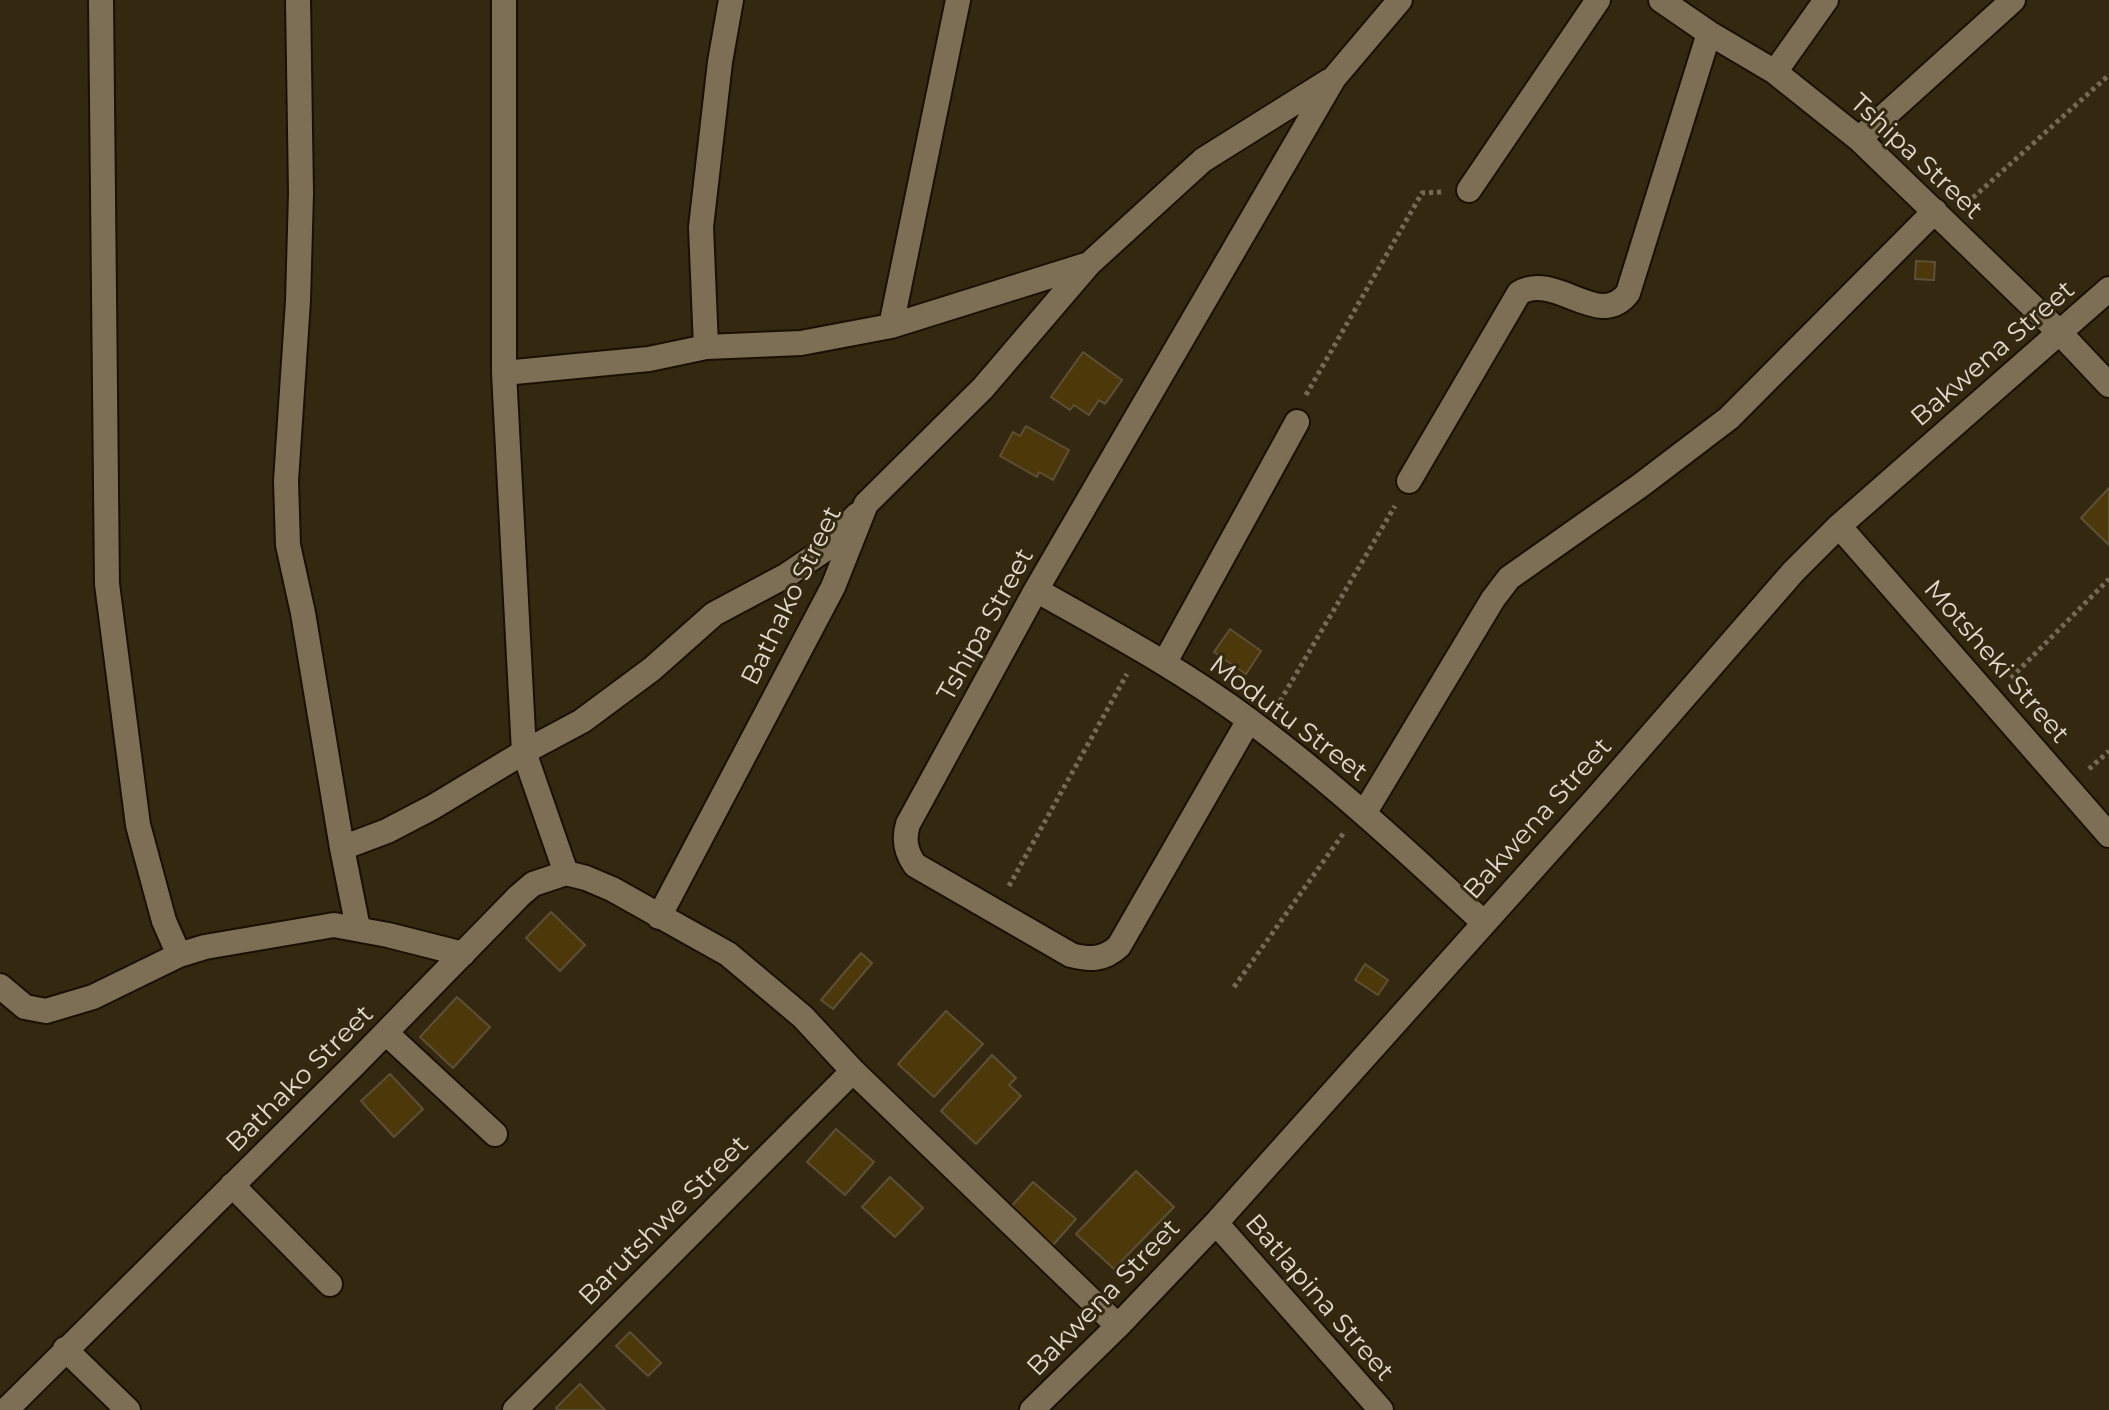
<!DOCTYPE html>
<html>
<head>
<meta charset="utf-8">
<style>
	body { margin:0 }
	canvas { display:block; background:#342810 }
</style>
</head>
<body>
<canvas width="2109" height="1410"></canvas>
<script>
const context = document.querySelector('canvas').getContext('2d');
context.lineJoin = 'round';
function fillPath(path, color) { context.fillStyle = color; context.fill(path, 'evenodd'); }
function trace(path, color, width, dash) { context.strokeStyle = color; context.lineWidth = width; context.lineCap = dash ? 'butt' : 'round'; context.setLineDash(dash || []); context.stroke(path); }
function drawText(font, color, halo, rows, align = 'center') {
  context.font = font + ' Montserrat,sans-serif'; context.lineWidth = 6; context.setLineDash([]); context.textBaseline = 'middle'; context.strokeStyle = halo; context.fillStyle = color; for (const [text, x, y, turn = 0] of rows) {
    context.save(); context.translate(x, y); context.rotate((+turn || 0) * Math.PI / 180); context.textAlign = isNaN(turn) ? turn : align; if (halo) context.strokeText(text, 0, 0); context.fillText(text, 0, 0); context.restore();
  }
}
const building = new Path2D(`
	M1916 261 1935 262 1934 280 1915 279Z
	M1083 352 1122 380 1105 404 1099 400 1089 415 1074 405 1070 410 1051 397Z
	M1026 426 1069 450 1053 480 1039 472 1037 477 1000 456 1013 432 1020 436Z
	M2109 488V545L2081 518Z
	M1230 629 1261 651 1246 674 1214 652Z
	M551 912 585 945 560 971 526 938Z
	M861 953 872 963 833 1009 821 1000Z
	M1365 964 1388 980 1378 995 1355 980Z
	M457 997 490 1027 453 1068 420 1037Z
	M946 1011 983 1044 934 1097 898 1064Z
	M992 1055 1016 1078 1009 1085 1021 1096 976 1144 941 1111Z
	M390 1074 423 1109 394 1137 361 1101Z
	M836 1129 874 1162 845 1195 807 1162Z
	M1136 1171 1174 1207 1114 1269 1076 1234Z
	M890 1177 923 1208 895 1237 862 1207Z
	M1033 1182 1076 1219 1053 1245 1010 1208Z
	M630 1332 661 1363 648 1376 616 1346Z
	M580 1384 605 1410H558L556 1408Z`);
const path = new Path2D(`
	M1967 203 2109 75
	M1306 395 1422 193 1443 192
	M2011 678 2109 579
	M1276 708 1395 506
	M2089 769 2109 751
	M1009 886 1127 674
	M1234 987 1345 831`);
const minor = new Path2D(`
	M101 0 107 584 138 825 164 921 179 955
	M298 0 301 193 298 301 286 481 288 545 303 613 342 848 358 928
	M504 0V373L524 752 566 873
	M1661 0 1709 33 1775 72 1859 139 2060 333 2109 385
	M1775 72 1826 0
	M1859 139 2013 0
	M1469 190 1598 0
	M891 326 958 0
	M706 347 701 227 720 62 731 0
	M504 373 649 359 706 347 801 343 891 326 1089 264 1203 160 1329 81
	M1409 481 1519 293C1556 271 1599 331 1628 293L1709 33
	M1839 526 2109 835
	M1036 590C1109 631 1182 670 1249 720 1332 782 1408 852 1483 922
	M1165 662 1297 422
	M1249 720 1119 946C1104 960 1090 960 1071 955L915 865C906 852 903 840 908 824L1036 590 1334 78 1400 0
	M1365 812 1493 599 1509 578 1641 485 1729 418 1935 211
	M342 848 387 831 433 807 524 752 582 721 652 669 714 614 787 575 824 550 857 515
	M659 917 833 587 866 504 983 388 1089 264
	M0 986 25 1007 46 1011 93 997 179 955 205 947 334 925 388 935 463 954
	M386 1033 495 1134
	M232 1185 330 1284
	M1216 1223 1381 1410
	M65 1349 128 1410
	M6 1410 355 1064 519 896 533 884 566 873 586 878 612 889 728 954 803 1017 853 1071 1118 1326
	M515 1410 853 1071
	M1032 1410 1118 1326 1216 1223 1599 795 1793 572 1839 526 2109 289`);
const streetNames = [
	["Tshipa Street",1916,157,43],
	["Bakwena Street",1993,354,-41],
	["Bathako Street",792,596,-64],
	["Tshipa Street",986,625,-61],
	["Motsheki Street",1996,662,49],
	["Modutu Street",1288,719,37],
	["Bakwena Street",1538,819,-48],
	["Bathako Street",300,1079,-45],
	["Barutshwe Street",664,1221,-45],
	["Bakwena Street",1104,1298,-46],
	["Batlapina Street",1319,1298,49]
];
fillPath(building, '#4d380a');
trace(building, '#5d5038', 2);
trace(minor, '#1b1000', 28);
trace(path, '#746a56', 5, [4, 4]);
trace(minor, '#7d6f56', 24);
drawText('26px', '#e2dacd', '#342810', streetNames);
</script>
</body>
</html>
